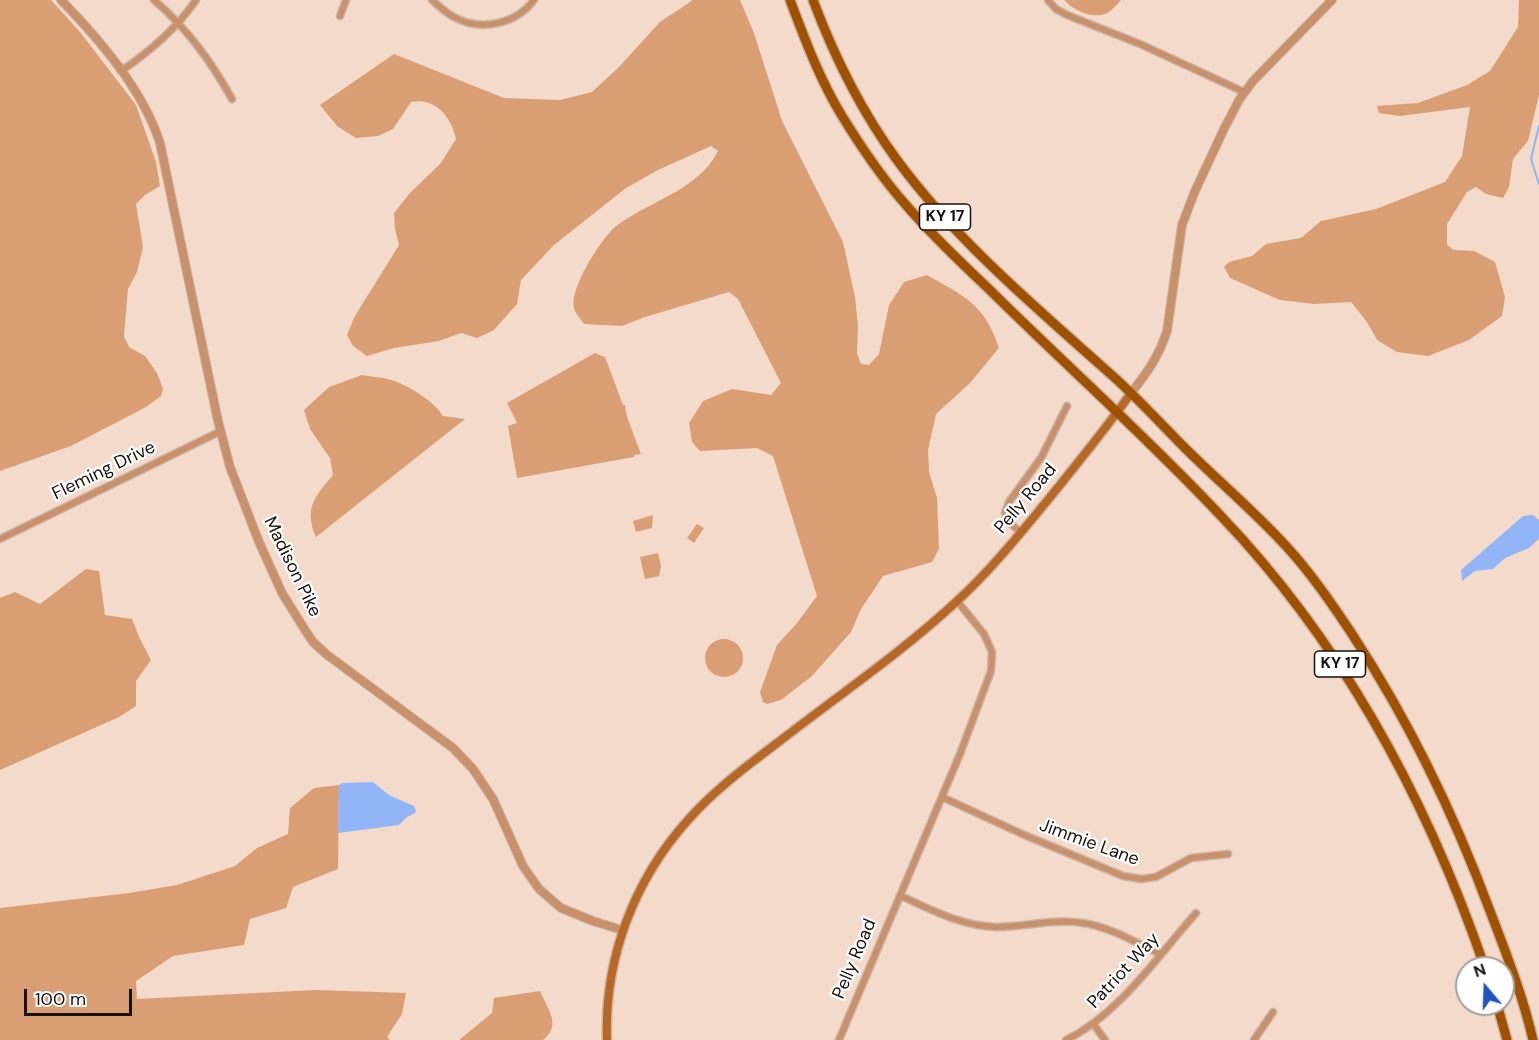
<!DOCTYPE html>
<html>
<head>
<meta charset="utf-8">
<style>
	body { margin:0 }
	#map { position:relative; width:1539px; height:1040px; overflow:hidden; background:#f3daca; font-family:"DM Sans",sans-serif }
	canvas { display:block }
	.north { position:absolute; left:1455px; top:956px; width:60px; height:60px; box-sizing:border-box; background:#fff; border:2px solid #a3a09d; border-radius:50%; rotate:341deg; font-size:16px; font-weight:700; line-height:24px; text-align:center; color:#19110b }
	.north::after { content:''; display:block; margin:auto; width:21px; height:27px; background:#2255c2; clip-path:polygon(50% 0,100% 100%,50% 72%,0 100%) }
	.scale { position:absolute; left:24px; top:989px; width:108px; height:27px; box-sizing:border-box; border:3px solid #19110b; border-top:0; padding-left:8px; font-size:18px; line-height:21px; white-space:nowrap; color:#19110b; -webkit-text-stroke:4px #fff; paint-order:stroke }
</style>
</head>
<body>
<div id="map">
<canvas width="1539" height="1040"></canvas>
<div class="north">N</div>
<div class="scale">100 m</div>
</div>
<script>
const context = document.querySelector('canvas').getContext('2d');
context.lineJoin = 'round';
function fillPath(path, color) { context.fillStyle = color; context.fill(path, 'evenodd'); }
function trace(path, color, width, dash) { context.strokeStyle = color; context.lineWidth = width; context.lineCap = dash ? 'butt' : 'round'; context.setLineDash(dash || []); context.stroke(path); }
function drawText(font, color, halo, rows, align = 'center') {
  context.font = font + ' "DM Sans",sans-serif'; context.lineWidth = 4.5; context.setLineDash([]); context.textBaseline = 'middle'; context.strokeStyle = halo; context.fillStyle = color; for (const [text, x, y, turn = 0] of rows) {
    context.save(); context.translate(x, y); context.rotate((+turn || 0) * Math.PI / 180); context.textAlign = isNaN(turn) ? turn : align; if (halo) context.strokeText(text, 0, 0); context.fillText(text, 0, 0); context.restore();
  }
}
const green = new Path2D(`
	M0 0H51L80 32 136 105 156 162 160 186 145 195 136 204 143 247 137 272 128 289 124 336 129 347 145 356 157 373 163 389 161 396 146 407 71 446 0 471Z
	M693 0H740L754 33 782 121 843 242 855 297 858 326 857 354 861 364 869 365 879 354 889 305 904 282 927 275C965 297 984 303 999 348L970 383 936 414 928 450 929 472 937 498 939 549 932 562 883 576 861 609 851 632 812 676 781 700 767 704 763 702 760 692 777 645 797 623 817 596 773 456 757 448 700 451 692 442 689 423 703 401 732 389 771 395 781 383 738 299 729 292 645 317 622 326 584 324C581 320 575 313 574 308 569 289 601 239 615 227 648 201 698 191 718 151L711 146 658 170 626 188 554 245 521 280 517 304 494 330 477 338 461 333 439 341 394 348 367 356 353 346 347 335 355 316 399 245 395 229 394 213 409 194 441 163 456 139C451 116 435 97 411 102L393 129 378 136 356 138 337 126 320 105 394 54 504 98 560 100 592 92 619 67 660 22Z
	M1064 0H1121C1117 4 1112 11 1107 13 1093 20 1073 10 1064 0Z
	M1519 0H1539V95L1528 141 1513 159 1509 187 1503 198 1486 194 1476 187 1467 192 1447 224V245L1454 250 1474 251 1495 262 1505 297 1502 316 1469 340 1428 356 1397 352 1377 340 1367 322 1351 302 1314 304 1280 300 1230 278 1224 267 1229 262 1252 256 1266 244 1301 238 1321 221 1376 209 1445 182 1462 156 1470 107 1400 116 1379 113 1377 106 1418 103 1467 85 1490 71 1518 27Z
	M595 353 605 357 623 405H625L627 417 641 454 634 455V457L517 478 508 426 517 423 507 403Z
	M362 375C372 377 382 377 391 380 408 385 434 401 443 416L465 419 316 537C304 509 314 497 333 475L330 458 310 429 304 410 329 387Z
	M653 515 652 528 636 532 633 521Z
	M697 524 704 528 694 543 687 538Z
	M658 553 661 566 659 576 645 579 640 557Z
	M86 569 99 571 105 615 132 619 140 639 151 660 136 681V706L119 717 0 770V598L15 592 40 604Z
	M705 658a19 19 0 1 1 38 0a19 19 0 1 1-38 0Z
	M339 785 338 869 293 887 286 908 250 919 244 945 173 956 136 981 137 999 315 990 406 993 402 1014 387 1037 390 1040H0V908L129 893 177 885 235 866 257 848 288 834 290 808 314 788Z
	M540 991C548 1010 562 1025 543 1040H459L492 1013 494 998Z`);
const water = new Path2D(`
	M1533 515 1539 520V539L1529 548 1505 558 1493 569 1475 571 1462 581 1461 570 1523 516Z
	M373 782 389 795 414 806 416 811 415 813 407 817 399 825 338 833 339 785 343 783Z`);
const stream = new Path2D(`
	M1539 126 1531 159 1539 184`);
const minor = new Path2D(`
	M154 0C187 28 211 61 232 99
	M432 0C439 6 446 13 454 17 481 32 516 24 534 0
	M1048 0 1056 9 1067 15 1140 44 1244 92
	M340 16 346 0
	M121 71C149 52 177 28 196 0
	M1021 533 1007 520 1005 513 1009 502 1041 458 1067 406
	M0 539 221 431
	M942 797 1022 834 1123 876 1141 879 1156 877 1191 858 1228 854
	M901 896C932 910 961 926 996 927 1026 927 1054 918 1083 923 1110 927 1135 942 1160 954
	M1094 1025 1105 1040
	M839 1040 960 754 991 671 992 652 984 634 957 601
	M1066 1040C1119 1014 1157 957 1196 913
	M1254 1040 1273 1012`);
const tertiary = new Path2D(`
	M61 0C100 40 143 90 160 143L218 421 230 467 259 542 282 593 305 630 313 642 326 654 453 748 473 769 493 799 523 866 539 889 561 908 593 921 622 930
	M1131 393C1147 373 1159 356 1167 331L1182 225 1195 191 1223 131 1239 100 1253 81 1332 0`);
const secondary = new Path2D(`
	M607 1040C604 959 634 880 688 820 716 788 751 763 785 737 842 693 903 651 956 602 989 572 1019 535 1047 501 1076 465 1105 430 1131 393`);
const primary = new Path2D(`
	M790 0C805 40 820 80 842 116 861 147 882 178 906 205 933 237 965 266 995 295 1070 369 1149 439 1221 516 1343 644 1428 802 1485 968
	M813 0C834 56 861 111 897 160 955 239 1033 305 1106 370 1134 394 1158 421 1184 447 1218 481 1254 511 1286 546 1311 573 1332 604 1352 634 1409 721 1454 814 1490 911 1506 953 1523 996 1533 1040
	M1497 1004 1507 1040`);
const shields = [
	[945,217,51],
	[1340,664,51]
];
const shieldNames = [
	["KY 17",945,217],
	["KY 17",1340,664]
];
const streetNames = [
	["Fleming Drive",104,471,-26],
	["Pelly Road",1026,499,-50],
	["Madison Pike",292,567,64],
	["Jimmie Lane",1089,843,20],
	["Pelly Road",855,959,-67],
	["Patriot Way",1124,971,-47]
];
fillPath(green, '#da9e74');
fillPath(water, '#92b5f7');
trace(stream, '#92b5f7', 2);
trace(minor, '#ccb6a8', 9);
trace(tertiary, '#ccb6a8', 10);
trace(secondary, '#ccb6a8', 11);
trace(primary, '#ccb6a8', 12);
trace(minor, '#c8916b', 6);
trace(tertiary, '#c8916b', 8);
trace(secondary, '#b86826', 8);
trace(primary, '#9f5100', 9);
for (const [x, y, w] of shields) { const box = new Path2D(); box.roundRect(x - w / 2, y - 13, w, 26, 4.5); context.fillStyle = '#fff'; context.fill(box); trace(box, '#19110b', 1.5); }
drawText('bold 16px', '#19110b', null, shieldNames);
drawText('18px', '#19110b', '#fff', streetNames);
</script>
</body>
</html>
